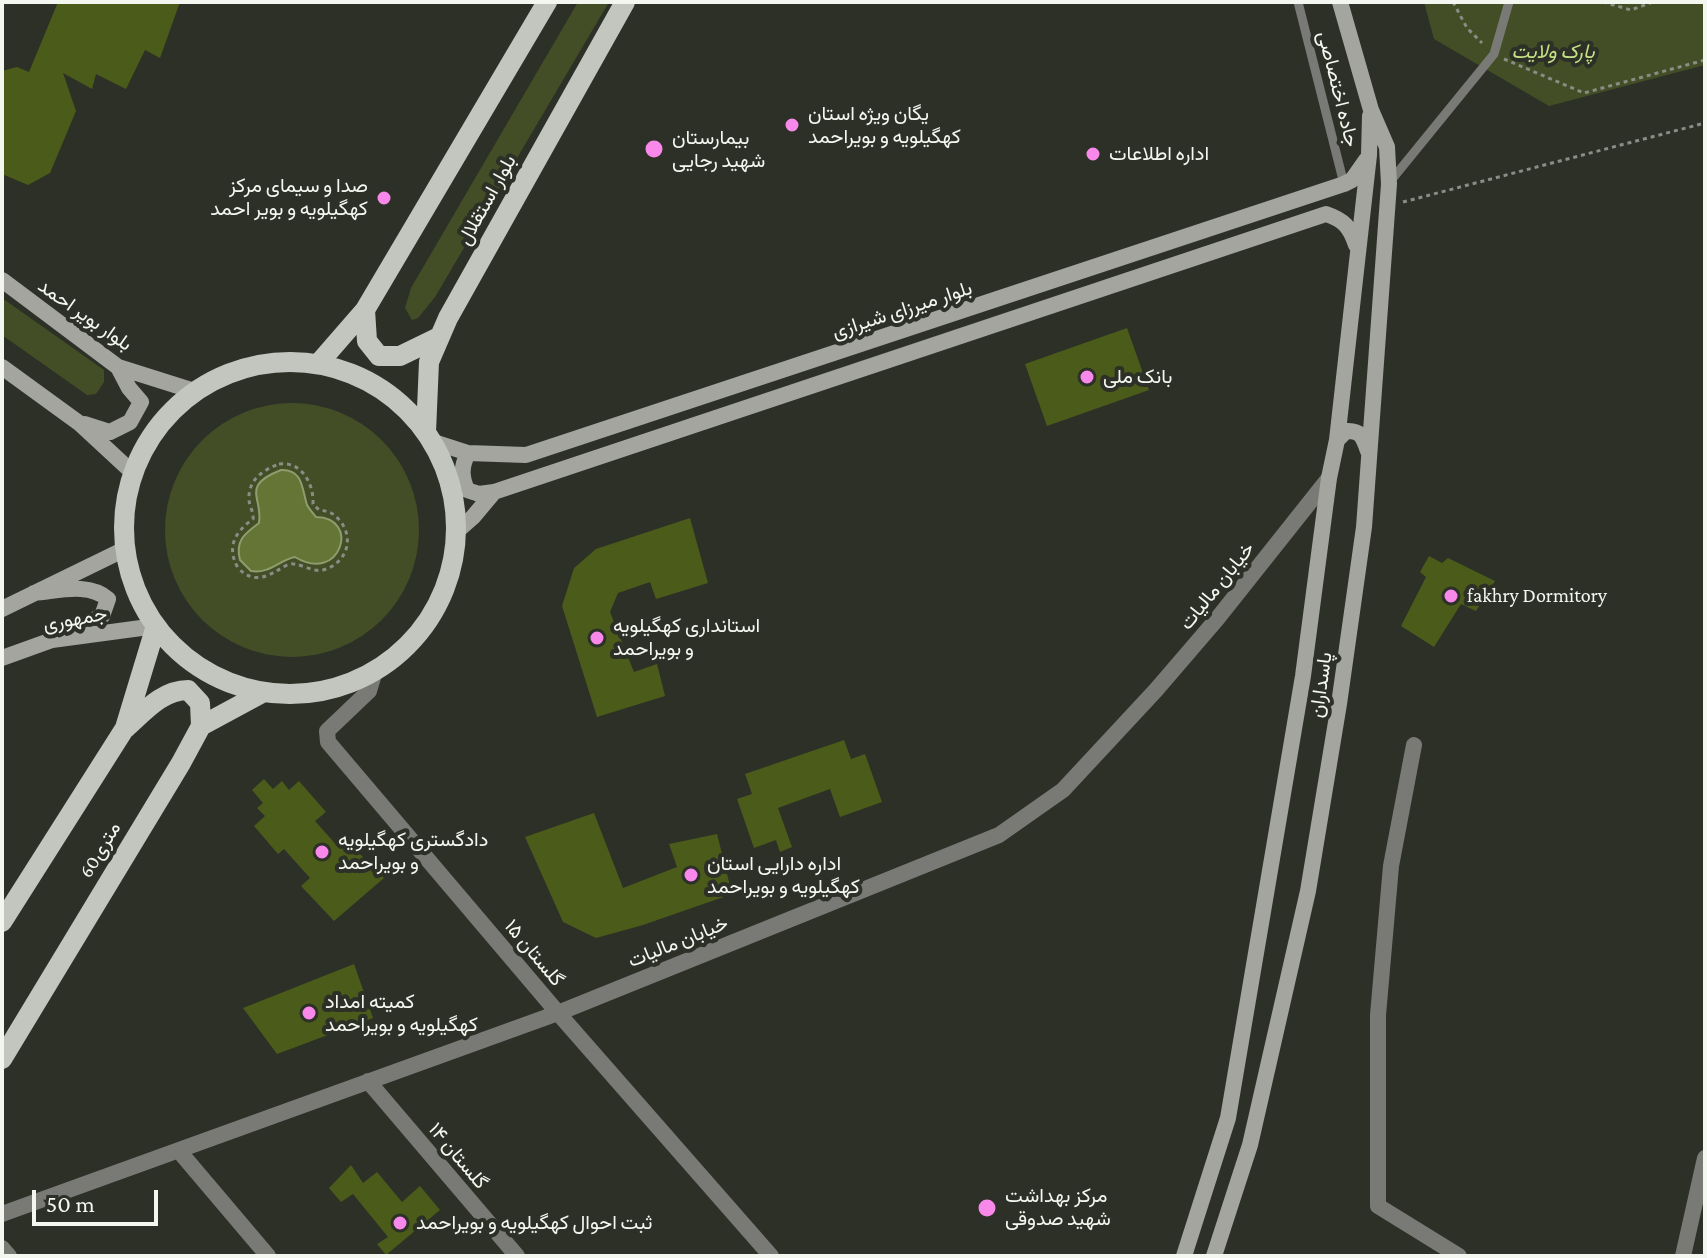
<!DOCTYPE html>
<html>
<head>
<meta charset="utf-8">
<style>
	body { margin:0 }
	#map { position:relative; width:1707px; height:1258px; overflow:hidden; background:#2d3027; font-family:"Crimson Pro",serif }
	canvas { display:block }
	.frame { position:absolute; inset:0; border:4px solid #f4f6f0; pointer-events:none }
	.scale { position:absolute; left:32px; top:1190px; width:126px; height:36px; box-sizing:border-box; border:4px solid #f4f6f0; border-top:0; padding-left:10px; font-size:24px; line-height:28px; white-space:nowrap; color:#f4f6f0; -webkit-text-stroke:6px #2d3027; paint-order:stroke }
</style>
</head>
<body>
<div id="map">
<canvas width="1707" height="1258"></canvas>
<div class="frame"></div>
<div class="scale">50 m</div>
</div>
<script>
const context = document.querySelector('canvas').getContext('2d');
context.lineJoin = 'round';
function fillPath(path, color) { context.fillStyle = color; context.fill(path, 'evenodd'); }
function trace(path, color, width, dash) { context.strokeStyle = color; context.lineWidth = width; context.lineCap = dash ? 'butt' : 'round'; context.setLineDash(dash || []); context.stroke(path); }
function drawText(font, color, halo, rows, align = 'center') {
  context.font = font + ' "Crimson Pro",Vazirmatn,serif'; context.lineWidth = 8; context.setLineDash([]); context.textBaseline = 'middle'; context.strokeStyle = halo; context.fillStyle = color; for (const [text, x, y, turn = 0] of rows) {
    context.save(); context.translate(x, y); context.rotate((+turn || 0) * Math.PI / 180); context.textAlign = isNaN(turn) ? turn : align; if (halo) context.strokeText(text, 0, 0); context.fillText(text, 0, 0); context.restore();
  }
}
const green = new Path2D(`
	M578 2H609L435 297 418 318 412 320 405 308 411 288Z
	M1424 2H1705V65L1549 106 1434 39Z
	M2 298 104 370V382L96 394 87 395 2 335Z
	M165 530a127 127 0 1 1 254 0a127 127 0 1 1-254 0Z`);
const water = new Path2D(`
	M281 470C303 469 302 489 307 505 308 507 315 516 316 517 361 517 341 585 295 557 279 560 270 574 251 571L240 560C235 541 244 534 259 523 263 497 240 486 281 470Z`);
const building = new Path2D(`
	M58 2H180L160 58 145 50 126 89 96 74 92 89 63 73 76 111 50 173 28 185 2 174V71L17 67 29 72Z
	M1127 328 1149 390 1047 426 1025 364Z
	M690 518 708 583 656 599 650 582 618 593 610 612 634 672 657 664 665 696 597 717 562 606 574 568 596 549Z
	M1429 556 1442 563 1448 558 1495 581 1476 611 1461 604 1434 647 1401 626 1426 577 1420 572Z
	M844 740 851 759 865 754 882 802 840 817 830 789 778 808 792 847 780 852 776 840 754 848 737 799 752 794 745 774Z
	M264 779 273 789 282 781 289 790 299 781 326 812 315 821 340 849 350 844 384 878 334 921 301 886 310 878 284 849 278 854 254 826 265 816 257 808 263 803 252 790Z
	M594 813 623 888 677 867 669 844 717 834 732 894 643 925 596 938 563 922 525 837Z
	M354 964 373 1018 277 1054 243 1008Z
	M351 1165 363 1183 377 1172 402 1202 420 1186 440 1210 386 1255 377 1244 388 1237 353 1194 341 1202 329 1188Z`);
const path = new Path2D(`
	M1453 2 1467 28 1482 43
	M1603 2 1631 10 1653 2
	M1504 59 1584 93 1705 60
	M1403 202 1705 123
	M279 464C301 461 314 483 313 504L319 510C328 511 334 513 340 521 355 539 346 564 323 570 312 573 296 560 287 565 269 575 256 586 238 568 226 547 235 532 253 519 254 511 249 507 249 499 248 480 263 470 279 464Z`);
const service = new Path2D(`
	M1298 2 1344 184
	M1389 183 1494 54 1509 2`);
const minor = new Path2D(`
	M375 671 369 691 327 731 328 742 558 1013 771 1256
	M1414 745 1391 866 1378 1015V1206L1459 1256
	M368 1081 517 1256
	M179 1151 268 1256
	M2 1214 558 1013 999 835 1063 790 1156 690 1217 619 1329 478
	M2 1248 9 1256
	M1683 1256 1705 1158`);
const secondary = new Path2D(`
	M2 280 118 367 194 391
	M2 367 79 423 133 473
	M85 424 110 432 130 422 141 402 129 388 118 367
	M1337 440 1346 431C1361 430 1363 437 1368 451
	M431 441 468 453 526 455 1344 184 1352 180 1366 160
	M468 453C461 467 461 476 467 490L479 494 494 492
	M456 532 473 517 494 492 1326 214C1344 220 1350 227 1356 245
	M34 593C59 591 88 582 108 599L102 616 69 632
	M2 609 125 549
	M2 658 52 640 156 626
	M1184 1256 1228 1118 1303 676 1329 478 1337 440 1369 155 1370 116
	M1214 1256 1250 1145 1308 891 1339 704 1364 527 1389 184 1387 147 1371 110 1340 2`);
const primary = new Path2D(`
	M365 310 367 341 379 356H400L439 337
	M124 528a166 166 0 1 1 332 0a166 166 0 1 1-332 0Z
	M318 364 365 310 547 2
	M426 432 429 362 448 318 625 2
	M126 728C144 712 162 690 188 690L200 703 201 726
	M2 922 125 728 156 626
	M2 1059 181 763 201 726 264 692`);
const markers = [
	[792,125,8,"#f888ea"],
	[654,149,10,"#f888ea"],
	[1093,154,8,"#f888ea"],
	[384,198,8,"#f888ea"],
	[1087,377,8,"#f888ea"],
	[1451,596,8,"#f888ea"],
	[597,638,8,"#f888ea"],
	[322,852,8,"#f888ea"],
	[691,875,8,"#f888ea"],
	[309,1013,8,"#f888ea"],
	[987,1208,10,"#f888ea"],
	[400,1223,8,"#f888ea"]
];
const parkNames = [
	["پارک ولایت",1553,52]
];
const streetNames = [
	["جاده اختصاصی",1338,89,76],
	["بلوار استقلال",487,200,-61],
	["بلوار میرزای شیرازی",902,310,-18],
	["بلوار بویر احمد",85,315,35],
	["خیابان مالیات",1217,586,-51],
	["جمهوری",75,619,-10],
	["پاسداران",1321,685,-82],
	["60متری",100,850,-59],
	["خیابان مالیات",678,942,-22],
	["گلستان ۱۵",534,953,50],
	["گلستان ۱۴",458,1156,50]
];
const poiNames = [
	["یگان ویژه استان",808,114],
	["کهگیلویه و بویراحمد",808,137],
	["بیمارستان",672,138],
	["شهید رجایی",672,161],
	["اداره اطلاعات",1109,154],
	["صدا و سیمای مرکز",368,186,"right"],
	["کهگیلویه و بویر احمد",368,209,"right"],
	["بانک ملی",1103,377],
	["fakhry Dormitory",1467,596],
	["استانداری کهگیلویه",613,626],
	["و بویراحمد",613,649],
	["دادگستری کهگیلویه",338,840],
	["و بویراحمد",338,863],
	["اداره دارایی استان",707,864],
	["کهگیلویه و بویراحمد",707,887],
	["کمیته امداد",325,1002],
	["کهگیلویه و بویراحمد",325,1025],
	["مرکز بهداشت",1005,1196],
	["شهید صدوقی",1005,1219],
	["ثبت احوال کهگیلویه و بویراحمد",416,1223]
];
fillPath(green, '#434e26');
fillPath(water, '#647536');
trace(water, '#8f9c6e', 2);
fillPath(building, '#4b5b1a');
trace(path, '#8a8d85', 3, [4, 4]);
trace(service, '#797a76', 9);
trace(minor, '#797a76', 16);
trace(secondary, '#a3a59e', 16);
trace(primary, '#c3c6be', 20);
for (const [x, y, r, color] of markers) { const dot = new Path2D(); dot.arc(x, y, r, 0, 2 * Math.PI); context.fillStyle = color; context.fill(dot); trace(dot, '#2d3027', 3); }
drawText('italic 20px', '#c6e185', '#2d3027', parkNames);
drawText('20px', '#f4f6f0', '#2d3027', streetNames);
drawText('20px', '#f4f6f0', '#2d3027', poiNames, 'left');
</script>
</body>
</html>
